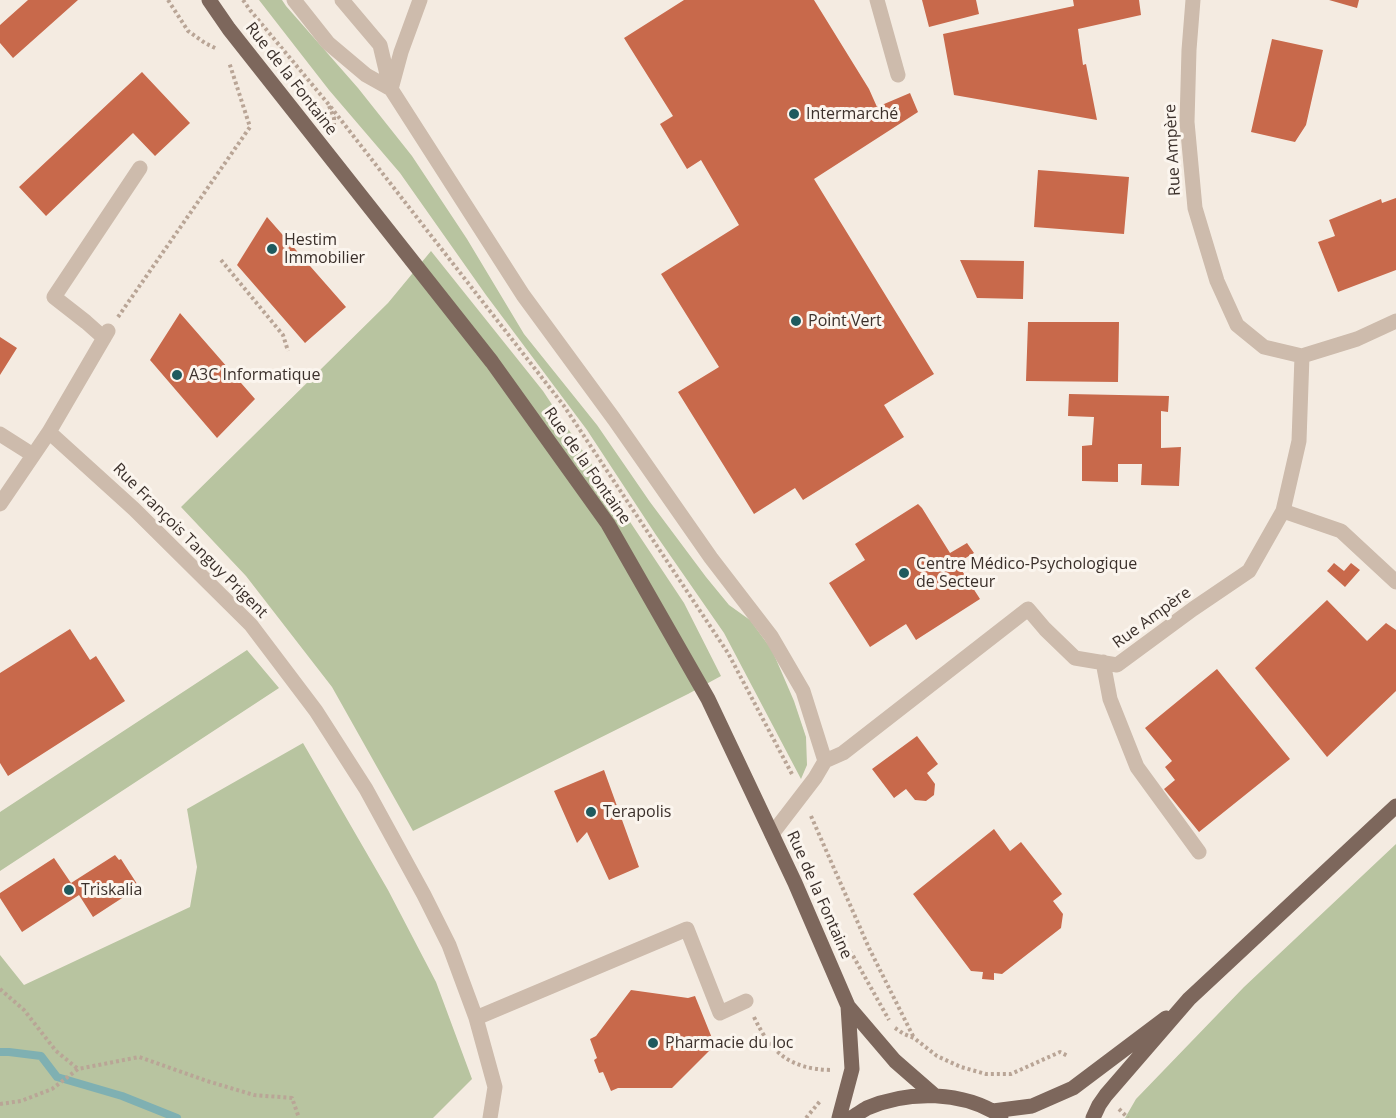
<!DOCTYPE html>
<html>
<head>
<meta charset="utf-8">
<style>
	body { margin:0 }
	canvas { display:block; background:#f4ebe1 }
</style>
</head>
<body>
<canvas width="1396" height="1118"></canvas>
<script>
const context = document.querySelector('canvas').getContext('2d');
context.lineJoin = 'round';
function fillPath(path, color) { context.fillStyle = color; context.fill(path, 'evenodd'); }
function trace(path, color, width, dash) { context.strokeStyle = color; context.lineWidth = width; context.lineCap = dash ? 'butt' : 'round'; context.setLineDash(dash || []); context.stroke(path); }
function drawText(font, color, halo, rows, align = 'center') {
  context.font = font + ' "Open Sans",sans-serif'; context.lineWidth = 6; context.setLineDash([]); context.textBaseline = 'middle'; context.strokeStyle = halo; context.fillStyle = color; for (const [text, x, y, turn = 0] of rows) {
    context.save(); context.translate(x, y); context.rotate((+turn || 0) * Math.PI / 180); context.textAlign = isNaN(turn) ? turn : align; if (halo) context.strokeText(text, 0, 0); context.fillText(text, 0, 0); context.restore();
  }
}
const green = new Path2D(`
	M259 0H282L286 6 358 88 412 156 467 239 524 334 597 425 650 502 706 577 729 605 750 620 772 650 794 701 806 737 807 765 801 779 724 633 656 535 587 430 486 295 400 173 329 90Z
	M431 251 543 391 684 603 721 676 688 694 413 831 332 687 246 576 181 507 388 303Z
	M247 650 279 688 0 871V812Z
	M303 743 388 890 436 982 472 1079 433 1118H0V955L24 985 190 907 197 867 187 809Z
	M1396 844V1118H1125L1136 1099 1244 987Z`);
const stream = new Path2D(`
	M0 1052H9L41 1056 57 1077 122 1096 177 1118`);
const building = new Path2D(`
	M28 0H78L13 58 0 43V25Z
	M684 0H814L869 89 877 107 910 93 918 112 814 179 934 374 884 405 904 437 803 500 795 488 754 514 678 392 719 367 661 274 739 225 701 160 687 169 660 124 673 116 624 38Z
	M922 0H976L979 14 929 27Z
	M1073 0H1139L1141 15 1078 29 1083 65 1086 64 1097 120 954 95 943 34 1074 6Z
	M1329 0H1359L1357 8Z
	M1272 39 1323 50 1306 125 1295 142 1251 132Z
	M142 72 190 123 155 156 133 133 46 216 19 187Z
	M1038 170 1129 177 1124 234 1034 227Z
	M1396 198V270L1338 292 1318 242 1335 236 1329 220 1381 199 1382 203Z
	M267 217 346 307 305 343 237 265Z
	M960 260 1024 261 1023 299 977 298Z
	M180 313 255 399 217 438 150 360Z
	M1028 322H1119L1118 382 1026 381Z
	M0 337 17 348 0 375Z
	M1069 394 1169 396 1168 412 1161 411V448L1181 447 1179 486 1141 485 1142 464H1118V482L1082 481V446L1092 445 1094 417 1068 416Z
	M918 504 922 508 950 553 967 543 974 553 957 563 980 599 916 640 906 624 870 647 829 583 865 560 855 544Z
	M1334 563 1344 571 1351 563 1360 570 1345 587 1327 571Z
	M1327 600 1367 641 1386 623 1396 630V691L1327 757 1255 668Z
	M70 629 90 660 96 656 125 701 8 776 0 763V673Z
	M1217 669 1290 759 1199 832 1164 789 1175 780 1165 767 1172 761 1145 728Z
	M917 736 938 764 927 773 935 784 934 795 926 801 915 800 906 789 894 798 872 769Z
	M604 770 639 867 609 880 587 832 577 843 554 791Z
	M994 829 1010 851 1021 842 1062 894 1053 901 1063 914 1061 928 1002 974 994 973V980L982 979 983 972 971 971 913 894Z
	M115 855 119 860 121 859 139 887 93 917 79 895 22 932 0 898V893L54 858 71 883Z
	M631 990 688 998 695 996 716 1048 709 1051 672 1088H618L611 1091 603 1072 599 1073 594 1060 597 1058 590 1039 596 1036Z`);
const path = new Path2D(`
	M168 0 188 31 205 43 217 49
	M243 0 250 10 330 106 564 406 728 653 793 776
	M329 106 334 118V131
	M221 260 283 335 288 351
	M118 317 250 127 229 62
	M811 816 869 948 914 1038
	M845 947 852 954 889 1020
	M0 989 24 1010 56 1051 78 1069
	M754 1017C771 1053 790 1069 831 1070
	M895 1028 904 1034 914 1038 937 1056 961 1067 986 1074H1011L1060 1052 1068 1056
	M0 1104 21 1101 52 1089 78 1069 139 1057 207 1081 254 1095 292 1098 299 1118
	M1119 1109 1128 1118
	M806 1118 821 1100`);
const minor = new Path2D(`
	M294 0 328 43 366 75 391 89
	M342 0 380 45 390 87
	M420 0 401 52 391 89 523 295 614 419 711 558 771 636 803 691 825 761
	M877 0 898 75
	M1193 0 1189 50 1187 122 1195 208 1217 281 1237 325 1264 347 1302 356 1357 339 1396 321
	M104 338 86 322 54 297 140 168
	M49 432 108 331
	M0 434 33 455
	M0 504 49 432 134 509 251 625 316 711 366 789 424 895 449 945 476 1018 495 1087 490 1118
	M1283 511 1341 531 1396 582
	M1103 662 1110 699 1137 767 1199 852
	M772 834 815 778 825 761 843 753 1028 609 1045 629 1075 658 1117 665 1193 609 1249 571 1283 511 1299 441 1302 356
	M476 1018 687 929 720 1013 746 1001`);
const major = new Path2D(`
	M209 0 229 29 492 362 608 524 708 699 795 883 848 1006 895 1061 934 1095
	M993 1111 1032 1106 1073 1088 1166 1018
	M839 1118 852 1069 848 1006
	M851 1118C856 1115 862 1111 867 1108 909 1090 963 1091 1001 1116
	M1093 1118 1099 1105 1106 1095 1189 999 1396 806`);
const markers = [
	[794,114,6,"#1f5a5e"],
	[272,249,6,"#1f5a5e"],
	[796,321,6,"#1f5a5e"],
	[177,375,6,"#1f5a5e"],
	[904,573,6,"#1f5a5e"],
	[591,812,6,"#1f5a5e"],
	[69,890,6,"#1f5a5e"],
	[653,1043,6,"#1f5a5e"]
];
const streetNames = [
	["Rue de la Fontaine",291,79,52],
	["Rue Ampère",1173,150,-93],
	["Rue de la Fontaine",587,466,55],
	["Rue François Tanguy Prigent",190,541,45],
	["Rue Ampère",1152,618,-36],
	["Rue de la Fontaine",819,895,66]
];
const poiNames = [
	["Intermarché",806,114],
	["Hestim",284,240],
	["Immobilier",284,258],
	["Point Vert",808,321],
	["A3C Informatique",189,375],
	["Centre Médico-Psychologique",916,564],
	["de Secteur",916,582],
	["Terapolis",603,812],
	["Triskalia",81,890],
	["Pharmacie du loc",665,1043]
];
fillPath(green, '#b8c4a0');
trace(stream, '#7fb0b2', 8);
fillPath(building, '#c8694b');
trace(path, '#b9a596', 4, [3, 3]);
trace(minor, '#cdbbac', 15);
trace(major, '#7d675c', 15);
for (const [x, y, r, color] of markers) { const dot = new Path2D(); dot.arc(x, y, r, 0, 2 * Math.PI); context.fillStyle = color; context.fill(dot); trace(dot, '#fbf5ee', 2); }
drawText('16px', '#3b302b', '#fbf5ee', streetNames);
drawText('16px', '#3b302b', '#fbf5ee', poiNames, 'left');
</script>
</body>
</html>
